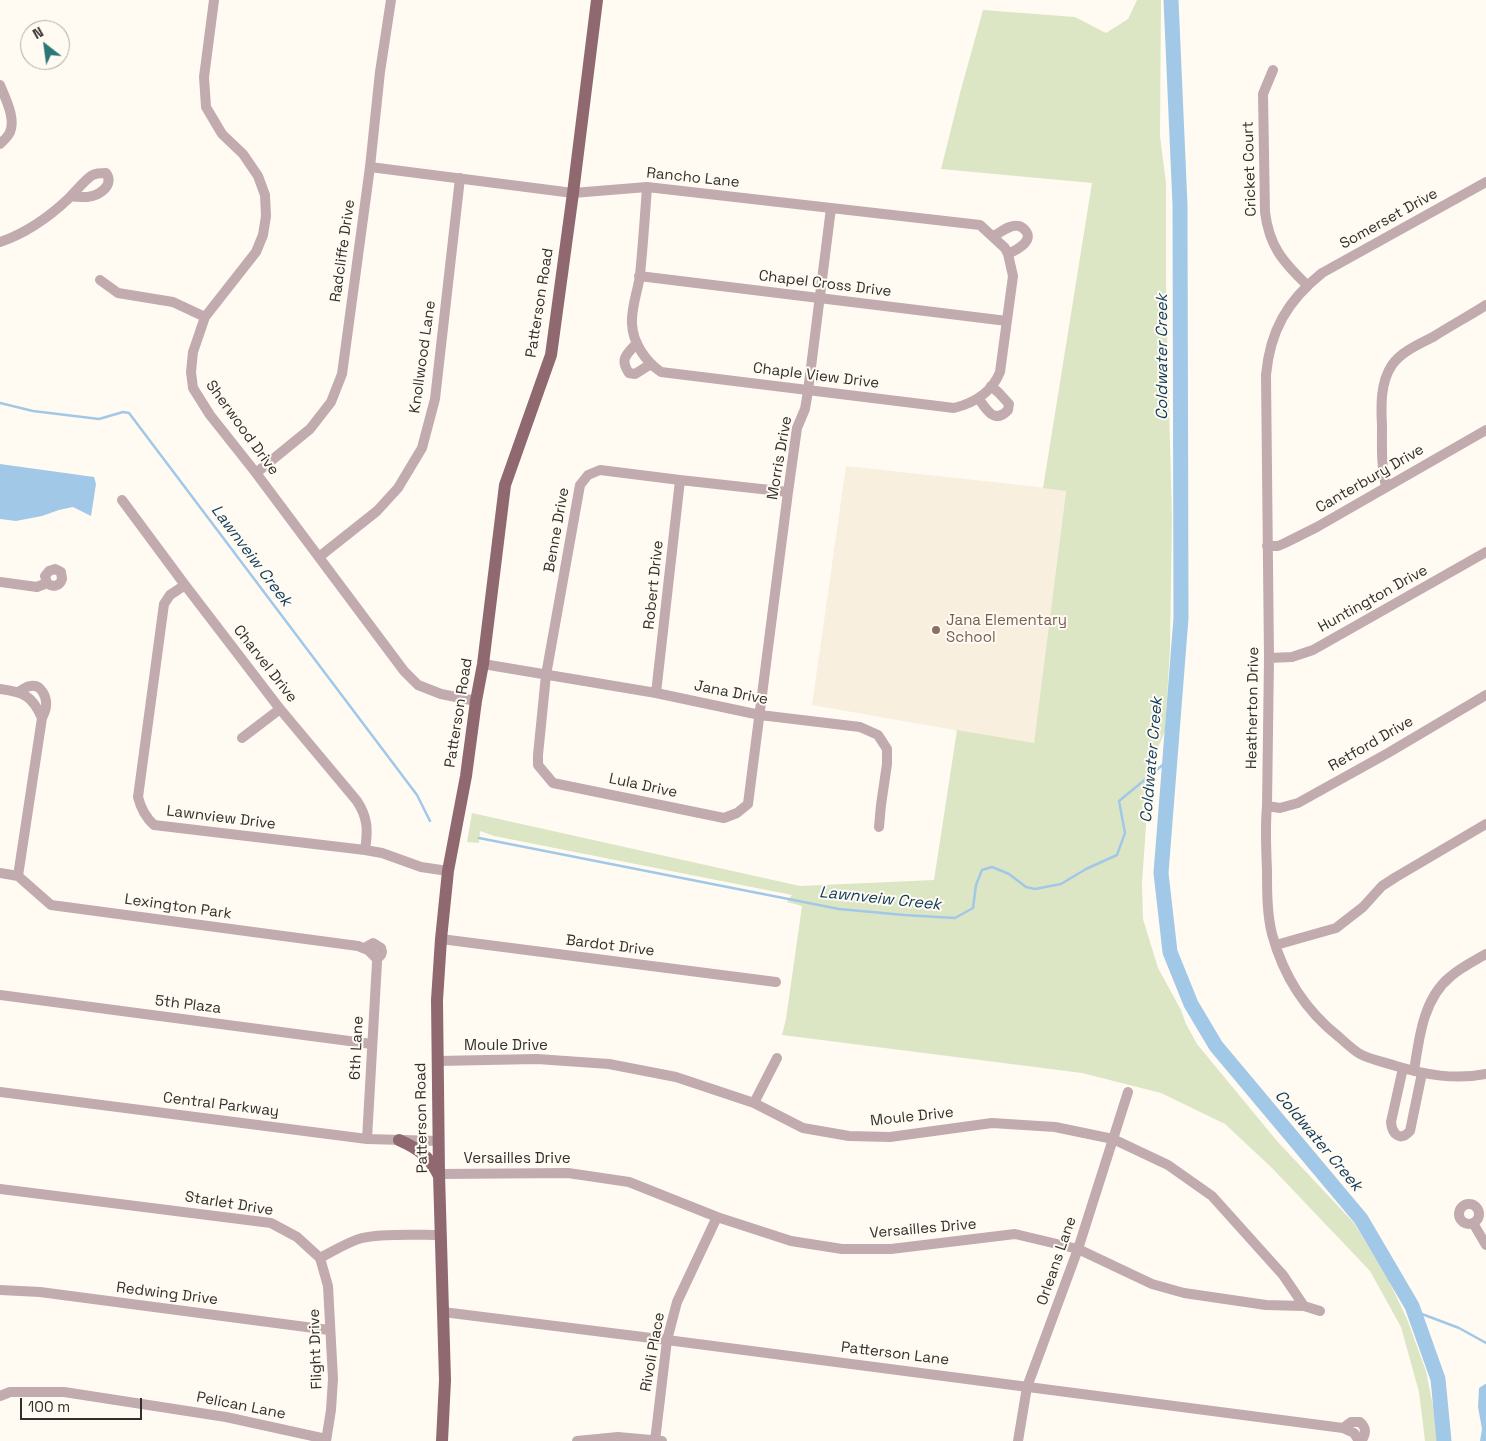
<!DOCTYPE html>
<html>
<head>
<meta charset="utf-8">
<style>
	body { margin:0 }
	#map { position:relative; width:1486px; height:1441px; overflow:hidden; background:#fffbf3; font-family:"Space Grotesk",sans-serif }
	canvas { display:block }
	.north { position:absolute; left:20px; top:20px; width:50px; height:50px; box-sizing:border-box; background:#fffbf3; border:1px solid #adaaa4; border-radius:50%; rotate:330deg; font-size:14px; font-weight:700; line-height:20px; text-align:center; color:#32302d }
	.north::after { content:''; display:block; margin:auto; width:18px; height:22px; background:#2c7679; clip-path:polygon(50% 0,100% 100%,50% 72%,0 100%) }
	.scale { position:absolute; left:20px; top:1398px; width:122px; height:22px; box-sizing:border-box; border:2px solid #32302d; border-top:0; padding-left:6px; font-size:15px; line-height:18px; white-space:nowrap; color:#32302d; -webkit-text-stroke:4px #fffbf3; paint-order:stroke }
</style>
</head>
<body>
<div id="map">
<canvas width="1486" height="1441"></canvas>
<div class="north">N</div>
<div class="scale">100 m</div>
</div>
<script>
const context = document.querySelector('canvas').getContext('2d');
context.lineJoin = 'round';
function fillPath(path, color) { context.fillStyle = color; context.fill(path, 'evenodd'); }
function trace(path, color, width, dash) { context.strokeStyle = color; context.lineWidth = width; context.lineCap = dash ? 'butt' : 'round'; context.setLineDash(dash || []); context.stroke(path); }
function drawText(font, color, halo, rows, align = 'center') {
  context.font = font + ' "Space Grotesk",sans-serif'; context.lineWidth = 4; context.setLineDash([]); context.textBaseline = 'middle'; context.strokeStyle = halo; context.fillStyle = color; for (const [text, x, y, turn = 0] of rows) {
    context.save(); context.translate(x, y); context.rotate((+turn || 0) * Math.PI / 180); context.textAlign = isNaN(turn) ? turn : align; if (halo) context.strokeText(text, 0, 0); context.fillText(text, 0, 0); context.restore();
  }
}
const built = new Path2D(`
	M846 466 1066 490 1034 744 812 705Z`);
const green = new Path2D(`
	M1137 0H1161L1160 136 1166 183V295L1172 518 1170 649 1165 731 1150 767 1142 884 1143 919 1158 968 1181 1010 1186 1024 1197 1044 1277 1141 1354 1223 1388 1279 1407 1319 1426 1371 1433 1406 1437 1441H1425L1419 1392 1401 1327 1370 1271 1272 1168 1225 1124 1161 1093 1082 1073 782 1035 786 1019 802 906 787 902 792 895 494 836 480 831 479 843 467 842 472 813 800 886 934 880 957 730 1034 743 1066 491 1043 488 1092 183 941 169 960 93 983 10 1075 17 1106 33 1128 19Z`);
const water = new Path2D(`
	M0 464 94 477 96 484 91 516 73 507 59 510 42 516 16 521 0 519Z
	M1485 1384H1486V1441H1480L1482 1429 1478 1407 1479 1388Z`);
const stream = new Path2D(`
	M0 403 33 411 99 419 123 412 129 413 417 795 430 821
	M479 838 839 909 904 915 955 918 973 908 976 885 982 870 992 867 1009 874 1026 887 1035 889 1061 884 1086 869 1117 855 1125 833 1119 801 1170 759
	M1414 1311 1459 1328 1486 1343`);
const river = new Path2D(`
	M1171 0 1180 205 1181 618 1161 873 1170 952 1191 1004 1216 1046 1361 1219 1412 1306 1438 1379 1444 1441`);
const minor = new Path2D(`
	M214 0 204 77 206 107 222 134 243 154 258 176 265 195 266 216 263 235 256 252 205 317 193 352 191 372 193 388 210 415 256 473 404 671 418 685 441 694 476 701
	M1273 70 1263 94 1265 212C1269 246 1283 262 1307 285
	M0 85C5 98 16 118 10 132 8 137 4 140 0 144
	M370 167 573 193 647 187 980 225 1005 248 1008 254 1013 276 1000 372C992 392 974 403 954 408L661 372C645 361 633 343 632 324 631 307 638 291 640 275 643 245 645 216 647 187
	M1486 182 1322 273C1287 301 1270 331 1266 375L1269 658 1267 806C1265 827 1266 848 1267 870 1267 891 1267 914 1272 934 1283 975 1306 1011 1339 1037 1346 1043 1353 1050 1360 1054 1371 1060 1385 1062 1396 1066 1426 1075 1455 1080 1486 1074
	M993 236C1000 233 1010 224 1018 226 1021 226 1023 228 1025 230 1035 241 1016 250 1008 254
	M0 242C26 233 49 217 69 198 76 191 83 182 91 176 95 173 100 173 106 173 115 185 99 196 87 197 82 197 76 197 71 196
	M639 276 1007 321
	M100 280 118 293 173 302 205 317
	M637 343C627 354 619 359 629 373L635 374 651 364
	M979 399C987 411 995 424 1008 410L1009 404 999 393 991 386
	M256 473 310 429 331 402 342 374 370 167 380 72 391 0
	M1386 487C1381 465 1382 448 1382 426 1381 406 1380 383 1392 365 1401 352 1419 344 1433 337 1450 326 1469 316 1486 305
	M788 492 680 480 600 470 588 475 580 485 546 675 538 755V765L553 783 724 818 737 813 748 804 788 492 797 428 805 409 808 391 831 208
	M122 500 185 585 280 709 357 801C368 818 368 830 365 850
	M1267 546H1278L1285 543 1317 527 1486 430
	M319 557 377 511 398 488 422 448 435 399 460 178
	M0 582 37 587 47 583C53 588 60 586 62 579L61 572 55 569 49 571 45 576 47 583
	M185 585 170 595 164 604 138 797C141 809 145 817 154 825L365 850 382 853 421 867 448 871
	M1269 658 1292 657 1313 650 1486 552
	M483 664 656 693 760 715 860 727 878 735 887 749V764L881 805 879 827
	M0 689C23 692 32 695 42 718L18 876
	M20 691C23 689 27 686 31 686 41 684 47 697 46 706 46 710 44 714 42 718
	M656 693 680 480
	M242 738 280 709
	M1267 806 1280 808 1298 803 1388 753 1486 695
	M0 873 18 876 51 905 358 946 368 950 377 959
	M441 939 776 982
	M1276 945 1336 928 1363 907 1382 886 1396 877 1486 824
	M364 948 373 943 381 948 382 952 381 955 377 959
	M0 995 372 1044
	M437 1061 537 1059 609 1064 676 1077 754 1103 803 1128 849 1136 890 1137 992 1123 1055 1127 1113 1139 1168 1165 1212 1196 1283 1275 1304 1306
	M1403 1068 1391 1122C1392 1134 1400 1142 1410 1131L1422 1073
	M1414 1071C1419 1039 1423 999 1450 977 1460 968 1474 961 1486 954
	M0 1092 367 1139 439 1141
	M754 1103 777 1058
	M367 1139 377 962V959
	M439 1174 568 1173 629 1182 717 1217 791 1241 842 1249H891L1015 1234 1078 1249 1152 1284 1184 1293 1266 1305 1304 1306 1320 1311
	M0 1189 271 1223 297 1237 320 1258C334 1251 347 1242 362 1238 383 1233 418 1235 440 1235
	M1459 1214a10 10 0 1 1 20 0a10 10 0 1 1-20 0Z
	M1473 1223 1486 1245
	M320 1258 328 1286 333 1379 331 1410 326 1441
	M0 1290 40 1292 329 1330
	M443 1312 667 1340 1343 1428 1354 1433 1359 1441
	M0 1396 10 1392H64L226 1417 326 1439
	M1343 1428 1351 1422H1360C1367 1428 1366 1435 1361 1441
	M577 1441 618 1437 662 1441
	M655 1441 667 1340 677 1302 717 1217
	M1018 1441 1027 1387 1078 1249 1128 1092`);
const major = new Path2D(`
	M399 1140C419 1149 429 1156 439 1176
	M442 1441 445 1380 439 1174 437 1000 441 939 448 871 466 776 476 701 483 664 505 485 551 355 573 193 597 0`);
const markers = [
	[936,630,5,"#8d6e63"]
];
const streetNames = [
	["Cricket Court",1250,169,-92],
	["Rancho Lane",693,178,6],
	["Somerset Drive",1389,219,-29],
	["Radcliffe Drive",343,251,-82],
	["Chapel Cross Drive",825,284,7],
	["Patterson Road",540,303,-81],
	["Knollwood Lane",423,357,-82],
	["Chaple View Drive",816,376,7],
	["Sherwood Drive",242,428,54],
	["Morris Drive",780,458,-80],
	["Canterbury Drive",1370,479,-30],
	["Benne Drive",557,530,-80],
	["Robert Drive",654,585,-84],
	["Huntington Drive",1373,599,-29],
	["Charvel Drive",265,664,52],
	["Jana Drive",731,693,11],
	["Heatherton Drive",1253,708,-89],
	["Patterson Road",459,713,-81],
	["Retford Drive",1371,744,-30],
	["Lula Drive",643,786,12],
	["Lawnview Drive",221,818,7],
	["Lexington Park",178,907,8],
	["Bardot Drive",610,946,7],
	["5th Plaza",188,1005,7],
	["Moule Drive",506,1046],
	["6th Lane",357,1048,-87],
	["Central Parkway",221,1105,7],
	["Moule Drive",912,1117,-6],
	["Patterson Road",422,1118,-91],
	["Versailles Drive",517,1159],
	["Starlet Drive",229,1204,9],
	["Versailles Drive",923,1229,-5],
	["Orleans Lane",1057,1261,-71],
	["Redwing Drive",167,1294,7],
	["Flight Drive",316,1349,-92],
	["Rivoli Place",653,1352,-80],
	["Patterson Lane",895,1354,7],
	["Pelican Lane",241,1406,11]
];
const educationNames = [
	["Jana Elementary",946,621],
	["School",946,638]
];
const waterNames = [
	["Coldwater Creek",1163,357,-90],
	["Lawnveiw Creek",251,556,53],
	["Coldwater Creek",1152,760,-85],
	["Lawnveiw Creek",880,899,6],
	["Coldwater Creek",1318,1141,50]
];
fillPath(built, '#f8efde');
fillPath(green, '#dce6c4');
fillPath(water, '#a2c8e8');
trace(stream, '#a2c8e8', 2.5);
trace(river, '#a2c8e8', 15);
trace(minor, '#c2abaf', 10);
trace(major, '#906970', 12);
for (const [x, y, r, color] of markers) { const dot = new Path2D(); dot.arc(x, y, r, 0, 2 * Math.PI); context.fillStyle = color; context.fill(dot); trace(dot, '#fffbf3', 2); }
drawText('15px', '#32302d', '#fffbf3', streetNames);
drawText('15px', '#785e54', '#fffbf3', educationNames, 'left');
drawText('italic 16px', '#0f3b5b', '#fffbf3', waterNames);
</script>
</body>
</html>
